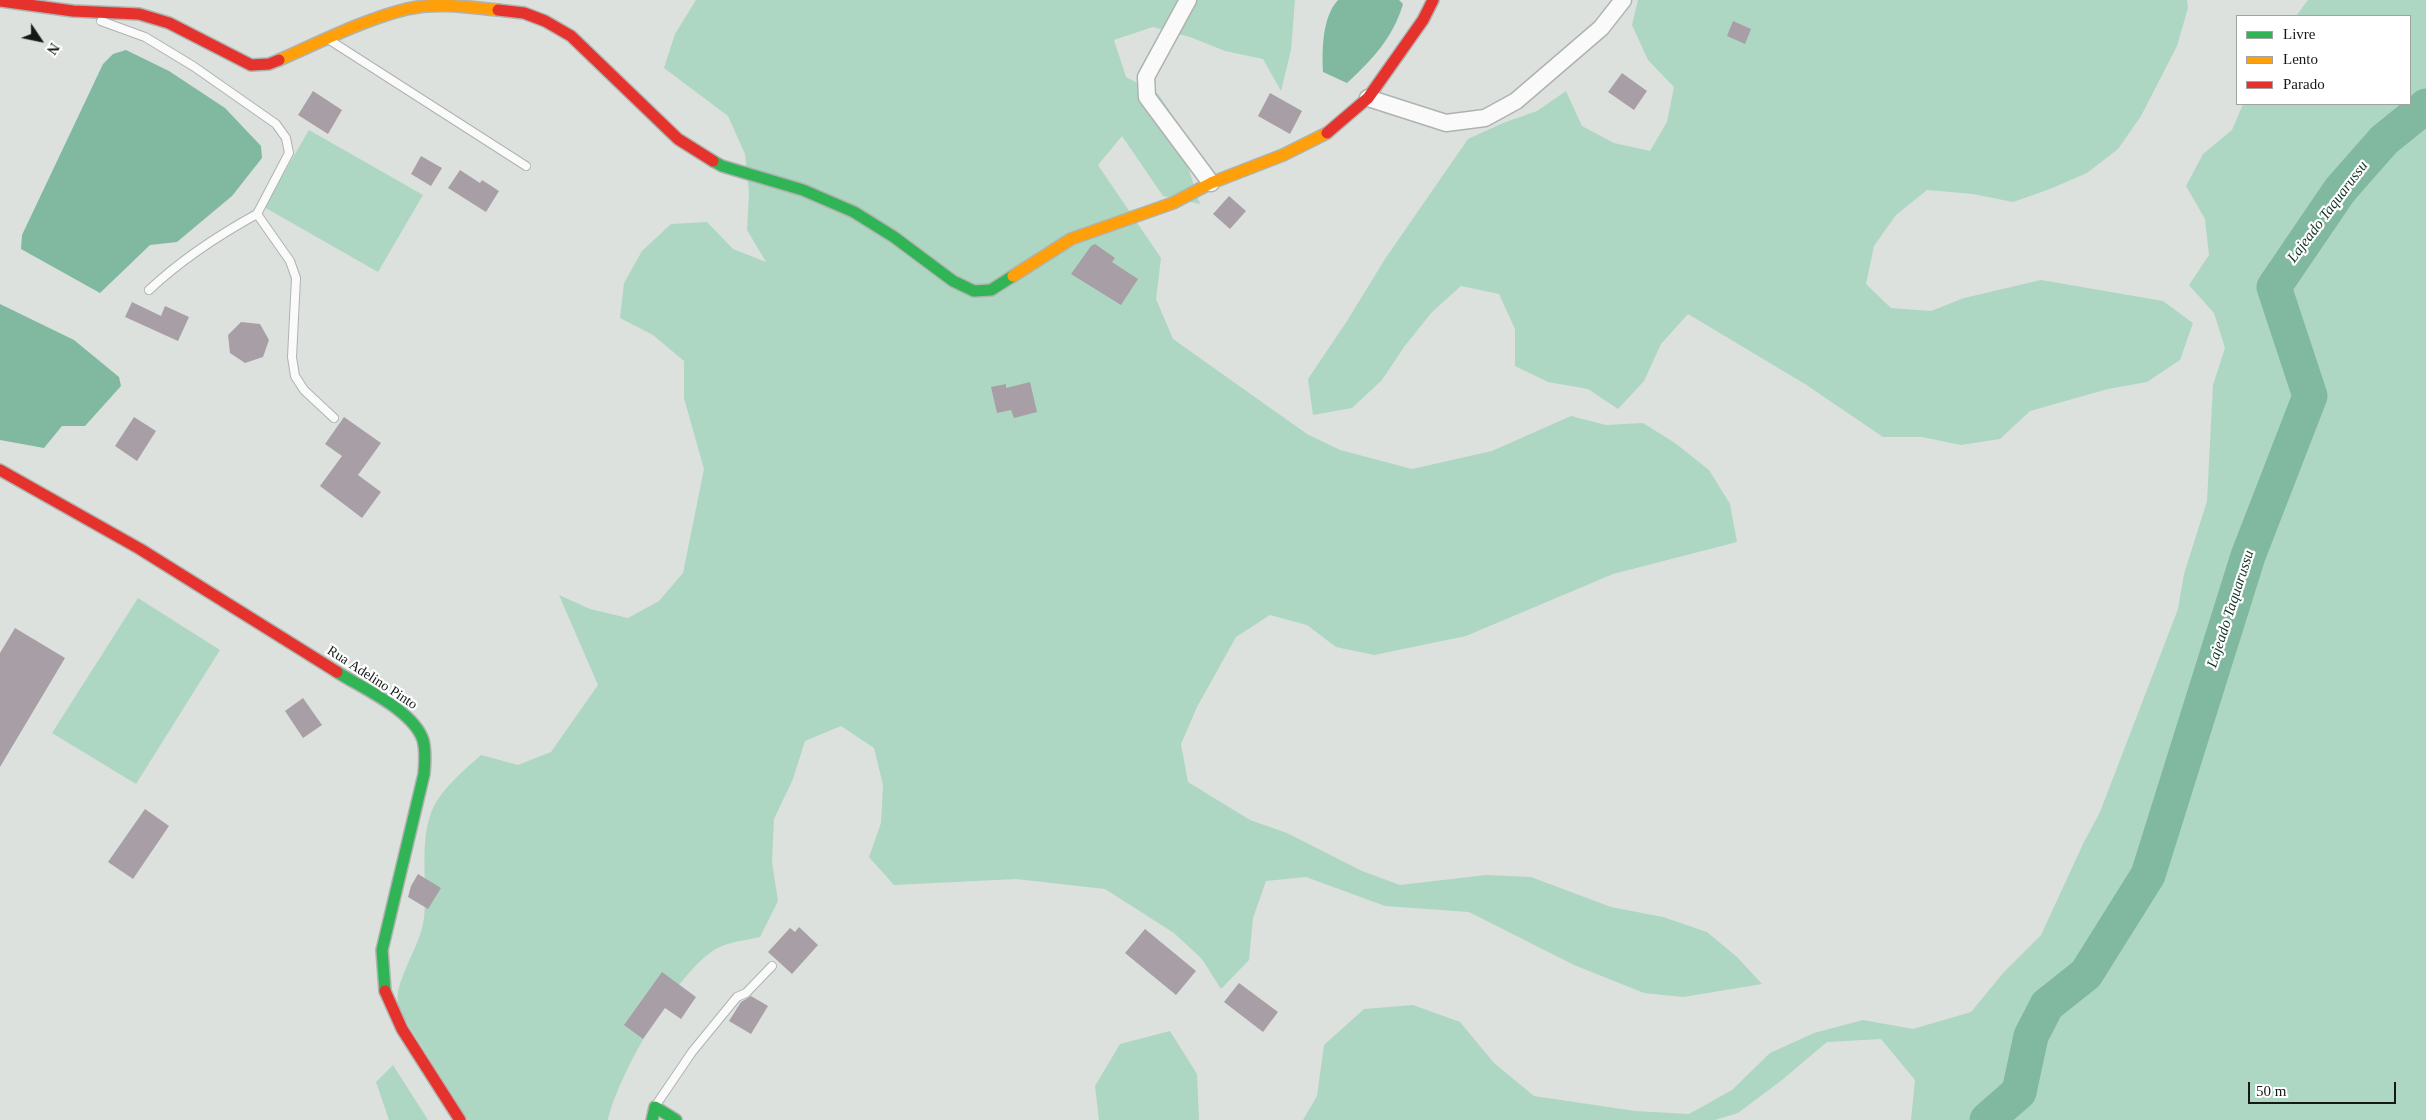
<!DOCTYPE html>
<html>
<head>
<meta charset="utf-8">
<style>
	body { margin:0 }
	#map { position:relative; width:2426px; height:1120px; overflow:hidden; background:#dce1de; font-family:"Times New Roman",serif }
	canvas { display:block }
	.legend { position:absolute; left:2236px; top:15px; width:175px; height:90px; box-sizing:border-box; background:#fff; border:1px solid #a1a3a2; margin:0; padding:6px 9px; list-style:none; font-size:15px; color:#141816 }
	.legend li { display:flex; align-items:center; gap:10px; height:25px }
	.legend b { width:25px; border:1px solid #a1a3a2 }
	.north { position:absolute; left:15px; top:15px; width:50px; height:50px; -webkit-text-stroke:4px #fff; paint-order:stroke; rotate:124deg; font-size:14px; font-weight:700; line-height:20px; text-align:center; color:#141816 }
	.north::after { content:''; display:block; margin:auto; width:18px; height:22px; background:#141816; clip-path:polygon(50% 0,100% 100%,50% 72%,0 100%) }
	.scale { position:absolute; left:2248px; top:1082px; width:148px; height:22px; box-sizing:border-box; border:2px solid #141816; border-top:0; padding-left:6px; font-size:15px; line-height:18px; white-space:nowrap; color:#141816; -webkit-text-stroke:4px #fff; paint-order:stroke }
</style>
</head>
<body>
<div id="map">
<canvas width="2426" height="1120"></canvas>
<ul class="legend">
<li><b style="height:6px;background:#30b455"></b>Livre</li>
<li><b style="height:6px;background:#ff9f0a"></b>Lento</li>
<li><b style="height:6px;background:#e5322d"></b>Parado</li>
</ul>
<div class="north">N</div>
<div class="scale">50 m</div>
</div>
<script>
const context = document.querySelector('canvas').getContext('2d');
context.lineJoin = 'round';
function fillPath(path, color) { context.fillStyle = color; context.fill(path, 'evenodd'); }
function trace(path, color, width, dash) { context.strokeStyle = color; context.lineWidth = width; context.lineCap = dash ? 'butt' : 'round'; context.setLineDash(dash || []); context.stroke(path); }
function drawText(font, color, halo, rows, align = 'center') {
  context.font = font + ' "Times New Roman",serif'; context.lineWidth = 4.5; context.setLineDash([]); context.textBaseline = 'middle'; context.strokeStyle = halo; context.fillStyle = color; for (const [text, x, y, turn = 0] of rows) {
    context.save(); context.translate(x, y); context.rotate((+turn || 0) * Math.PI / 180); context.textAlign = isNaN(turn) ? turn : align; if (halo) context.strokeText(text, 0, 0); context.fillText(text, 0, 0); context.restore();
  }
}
const green = new Path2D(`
	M696 0H1295L1291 50 1281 91 1263 59 1225 51 1190 37 1153 27 1114 40 1126 77 1158 94 1180 126 1187 164 1200 204 1163 196 1122 136 1098 165 1161 258 1156 299 1173 339 1307 434 1340 450 1412 469 1492 451 1571 416 1606 425 1643 423 1675 443 1709 470 1730 504 1737 542 1613 574 1466 636 1374 655 1336 647 1307 625 1270 615 1236 637 1197 707 1181 744 1188 782 1250 820 1287 833 1362 871 1400 885 1486 875 1531 877 1611 907 1663 917 1707 932 1737 957 1762 984 1683 997 1644 993 1574 965 1469 912 1385 906 1306 877 1266 881 1253 918 1249 960 1221 989 1202 959 1174 933 1105 889 1016 879 894 885 869 857 881 823 883 785 874 748 841 726 805 741 793 779 774 819 772 862 778 901 760 937C748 940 734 941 722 946 681 962 617 1077 608 1120H468L399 1010C398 1004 397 996 398 991 404 966 420 944 424 919 428 884 419 846 431 813 439 791 464 770 481 755L518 765 551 752 598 685 559 595 590 609 628 618 659 601 683 573 704 469 684 398V361L653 335 620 318 624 283 642 251 671 224 707 222 733 249 766 262 747 230 749 192 745 154 728 116 664 68 675 34Z
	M1638 0H2187L2188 8 2177 46 2141 116 2118 149 2087 173 2050 189 2013 202 1973 194 1927 190 1896 215 1874 246 1866 284 1891 308 1931 311 1964 298 2041 280 2163 301 2193 323 2180 360 2147 382 2108 389 2030 411 2000 439 1961 445 1922 437H1883L1805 384 1688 314 1661 344 1644 381 1618 409 1588 389 1548 382 1515 366V329L1499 294 1461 286 1432 312 1404 347 1382 380 1352 408 1313 415 1308 379 1347 321 1385 259 1468 139 1503 123 1537 111 1566 91 1582 126 1614 143 1650 151 1667 122 1674 87 1648 60 1632 25Z
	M2308 0H2426V1120H1911L1915 1080 1881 1039 1827 1042 1782 1080 1738 1113 1715 1120H1303L1317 1096 1324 1045 1364 1009 1413 1005 1460 1022 1494 1063 1534 1096 1635 1111 1689 1114 1732 1090 1770 1053 1814 1033 1863 1020 1913 1029 1971 1012 2004 972 2041 935 2083 844 2100 812 2178 609 2184 574 2207 501 2213 385 2225 348 2214 313 2189 285 2209 255 2205 219 2186 186 2203 154 2232 130 2243 104H2410V16H2296Z
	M309 130 423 195 378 272 264 207Z
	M138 598 220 650 136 784 52 733Z
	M1170 1031 1197 1074 1199 1120H1099L1095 1086 1120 1044Z
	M393 1065 428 1120H389L376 1082Z`);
const water = new Path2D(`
	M1338 0H1399L1403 4C1393 38 1372 60 1347 83L1323 72C1322 51 1322 17 1338 0Z
	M126 50 169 71 225 108 261 146 262 158 232 196 177 242 150 245 100 293 21 249 22 235 103 64 113 54Z
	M0 304 74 340 119 377 121 386 85 426H62L44 448 0 440Z`);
const river = new Path2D(`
	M1987 1120 2019 1092 2031 1036 2047 1005 2086 974 2148 875 2248 556 2310 396 2274 287 2340 190 2384 140 2426 106`);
const building = new Path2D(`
	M1733 21 1751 29 1745 44 1727 36Z
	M1622 73 1647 91 1634 110 1608 92Z
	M313 91 342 110 328 134 298 115Z
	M1270 93 1302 111 1290 134 1258 116Z
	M421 156 442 168 431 186 411 174Z
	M460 170 480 183 482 180 499 191 486 212 448 188Z
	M1229 196 1246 211 1230 229 1213 214Z
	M1095 244 1115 258 1112 262 1138 279 1121 305 1071 274 1091 246Z
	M132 302 161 316 165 306 189 317 178 341 125 317Z
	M241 322 260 324 269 340 263 357 245 363 230 353 228 335Z
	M1030 382 1037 412 1014 418 1011 410 997 413 991 387 1006 384V388Z
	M134 417 156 431 137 461 115 446Z
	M344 417 381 443 358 475 381 492 362 518 320 486 342 456 325 444Z
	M15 628 65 658 0 767V653Z
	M303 698 322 725 303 738 285 711Z
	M145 809 169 826 133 879 108 862Z
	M418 874 441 888 428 909 408 897 411 886Z
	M799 927 818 945 792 974 768 952 790 928 795 932Z
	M1145 929 1196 971 1176 995 1125 953Z
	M662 972 696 997 681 1019 665 1008 643 1039 624 1025Z
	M1239 983 1278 1012 1263 1032 1224 1002Z
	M751 996 768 1006 751 1034 729 1021 741 1002Z`);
const lane = new Path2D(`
	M101 21 145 37 193 66 276 124 286 138 289 153 257 214 290 261 296 278 292 357 295 376 304 390 334 418
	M331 41 526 166
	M149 290C182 259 217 236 257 214
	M656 1105 692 1052 737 997 746 993 772 966`);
const street = new Path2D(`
	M1188 0 1146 77 1147 97 1211 183
	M1368 98 1446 123 1485 118 1516 101 1601 28 1623 0`);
const fast = new Path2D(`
	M713 161 722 166 803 190 854 212 894 237 953 281 974 291 991 290 1013 276
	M337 672C362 688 413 710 423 740 426 751 425 763 424 774L382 950 385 991
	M652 1120 655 1107 676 1120`);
const slow = new Path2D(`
	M279 60C318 43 365 19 407 9 437 2 468 7 498 10
	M1013 276 1071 239 1173 203 1211 183 1283 155 1327 133`);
const jam = new Path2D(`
	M0 1 73 11 139 14 169 23 251 65 269 64 279 60
	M498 10 524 13 545 21 571 36 678 139 713 161
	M1327 133 1368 98 1423 20 1433 0
	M0 470 140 549 337 672
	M385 991 402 1029 460 1120`);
const streetNames = [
	["Rua Adelino Pinto",372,678,33]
];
const waterNames = [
	["Lajeado Taquarussu",2328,212,-53],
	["Lajeado Taquarussu",2231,609,-72]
];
fillPath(green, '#add7c2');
fillPath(water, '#80b8a0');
trace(river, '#80b8a0', 35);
fillPath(building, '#a89ea5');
trace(lane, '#afb3b0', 10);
trace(street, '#afb3b0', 19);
trace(fast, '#afb3b0', 14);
trace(slow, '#afb3b0', 14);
trace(jam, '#afb3b0', 14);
trace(lane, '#fafafa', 8);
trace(street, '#fafafa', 16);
trace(fast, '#30b455', 11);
trace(slow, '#ff9f0a', 11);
trace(jam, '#e5322d', 11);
drawText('14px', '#141816', '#fff', streetNames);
drawText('italic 15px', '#123627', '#fff', waterNames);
</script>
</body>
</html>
